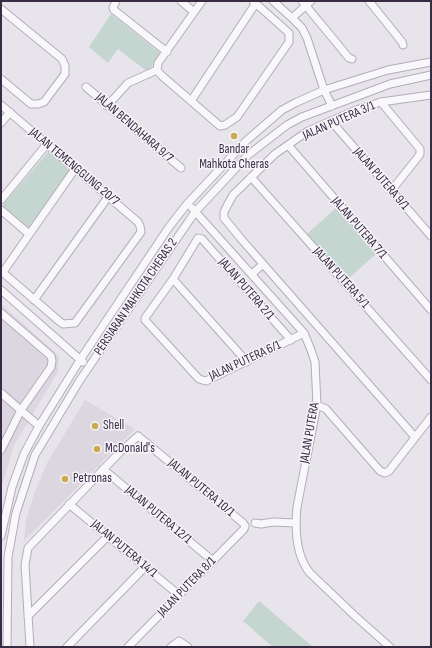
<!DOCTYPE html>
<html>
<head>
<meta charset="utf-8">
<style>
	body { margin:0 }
	#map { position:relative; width:432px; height:648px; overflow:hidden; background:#e8e4eb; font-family:"Sofia Sans Condensed",sans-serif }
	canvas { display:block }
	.frame { position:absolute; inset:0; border:2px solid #382c44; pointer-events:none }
</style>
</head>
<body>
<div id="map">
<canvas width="432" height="648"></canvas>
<div class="frame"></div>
</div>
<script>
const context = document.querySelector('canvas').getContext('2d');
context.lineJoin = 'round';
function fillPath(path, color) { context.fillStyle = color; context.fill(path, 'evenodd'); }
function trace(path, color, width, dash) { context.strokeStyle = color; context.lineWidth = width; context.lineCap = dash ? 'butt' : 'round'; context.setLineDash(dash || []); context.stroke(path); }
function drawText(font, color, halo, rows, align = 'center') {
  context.font = font + ' "Sofia Sans Condensed",sans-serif'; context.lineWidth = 3; context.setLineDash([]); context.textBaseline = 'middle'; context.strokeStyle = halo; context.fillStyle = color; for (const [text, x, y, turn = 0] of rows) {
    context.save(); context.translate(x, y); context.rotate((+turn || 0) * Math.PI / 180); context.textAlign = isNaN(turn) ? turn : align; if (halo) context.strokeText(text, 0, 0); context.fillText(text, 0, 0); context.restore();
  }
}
const built = new Path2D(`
	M1 304 59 356 58 372 14 445 1 489Z
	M85 400 135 429 24 541 26 520 34 494 47 463Z`);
const green = new Path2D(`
	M111 14 160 53 148 72 118 49 108 63 89 47Z
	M49 151 71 169 29 228 2 206Z
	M336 208 376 254 347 280 307 234Z
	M259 601 312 646 273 647 243 621Z`);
const minor = new Path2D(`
	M116 1 113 8 114 10 167 52
	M181 1 194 12
	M202 1 158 63 157 70 161 75 220 126 225 125 237 117 289 42V33L253 1
	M273 1 292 18 302 28 307 38 324 90 332 106
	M302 1 349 58 352 59
	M369 1 402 42 403 45
	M1 9 62 59 65 66V74L44 102 38 104H31L1 79
	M292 18 311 1
	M86 87 181 168
	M191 101 256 3
	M381 102 420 149V154L418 157 391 191
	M1 105 138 222 140 226 141 232 75 323 63 324 59 321 1 271
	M107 106 128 83 157 70
	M331 121 431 236
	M1 123 10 112
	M288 145 431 310
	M251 177 431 380
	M1 200 47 144
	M192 208 304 333 311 350 315 362 317 405 297 507C295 528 296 556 310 573L355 616 390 647
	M1 210 29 234
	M3 272 75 169
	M252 274 263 264
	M173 279 247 362
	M1 290 83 362
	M34 300 108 197
	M1 313 51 356 52 361 51 367 21 410 1 450
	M291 340 202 239 198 238 173 279 145 318V320L199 379 206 381 304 333
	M1 393 39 426
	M317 405 326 409 380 471 385 473 389 471 431 417
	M415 437 242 240 224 218V212L227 206 233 195 275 154 308 131 356 110 381 102 431 95
	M103 469 213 561
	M69 504 179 595
	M255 523 261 524 273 522 295 523
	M1 536 12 487 24 454 39 426 80 360 169 227 187 204 246 141 282 110 295 103 324 90 388 70 431 62
	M28 616 108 536
	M7 647 8 557 16 513 35 455 80 380 195 212 248 155 287 125 302 117 390 84 431 75
	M30 647 25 565 28 548 121 451 138 436 243 523 245 526
	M67 647 145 567
	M128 647 244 529 245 526
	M171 647 179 641 188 647`);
const markers = [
	[234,136,4,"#cba94e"],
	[95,426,4,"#cba94e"],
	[97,449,4,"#cba94e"],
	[65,479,4,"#cba94e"]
];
const streetNames = [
	["JALAN PUTERA 3/1",339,121,-24],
	["JALAN BENDAHARA 9/7",134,128,41],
	["JALAN TEMENGGUNG 20/7",74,167,40],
	["JALAN PUTERA 9/1",381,179,49],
	["JALAN PUTERA 7/1",359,228,49],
	["JALAN PUTERA 5/1",341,278,48],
	["JALAN PUTERA 2/1",246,289,49],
	["PERSIARAN MAHKOTA CHERAS 2",136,297,-56],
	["JALAN PUTERA 6/1",245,361,-25],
	["JALAN PUTERA",310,433,-80],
	["JALAN PUTERA 10/1",201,488,40],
	["JALAN PUTERA 12/1",158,515,40],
	["JALAN PUTERA 14/1",124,549,40],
	["JALAN PUTERA 8/1",187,587,-46]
];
const poiNames = [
	["Bandar",234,150,"center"],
	["Mahkota Cheras",234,165,"center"],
	["Shell",103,426],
	["McDonald's",105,449],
	["Petronas",73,479]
];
fillPath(built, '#dbd6e0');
fillPath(green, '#c5d5cf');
trace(minor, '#b3adb9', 9);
trace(minor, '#f8f7fa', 7);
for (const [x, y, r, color] of markers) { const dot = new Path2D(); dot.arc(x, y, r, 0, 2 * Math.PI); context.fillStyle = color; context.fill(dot); trace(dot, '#f6f4f9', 1.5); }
drawText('13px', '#382c44', '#f6f4f9', streetNames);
drawText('13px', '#382c44', '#f6f4f9', poiNames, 'left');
</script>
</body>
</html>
